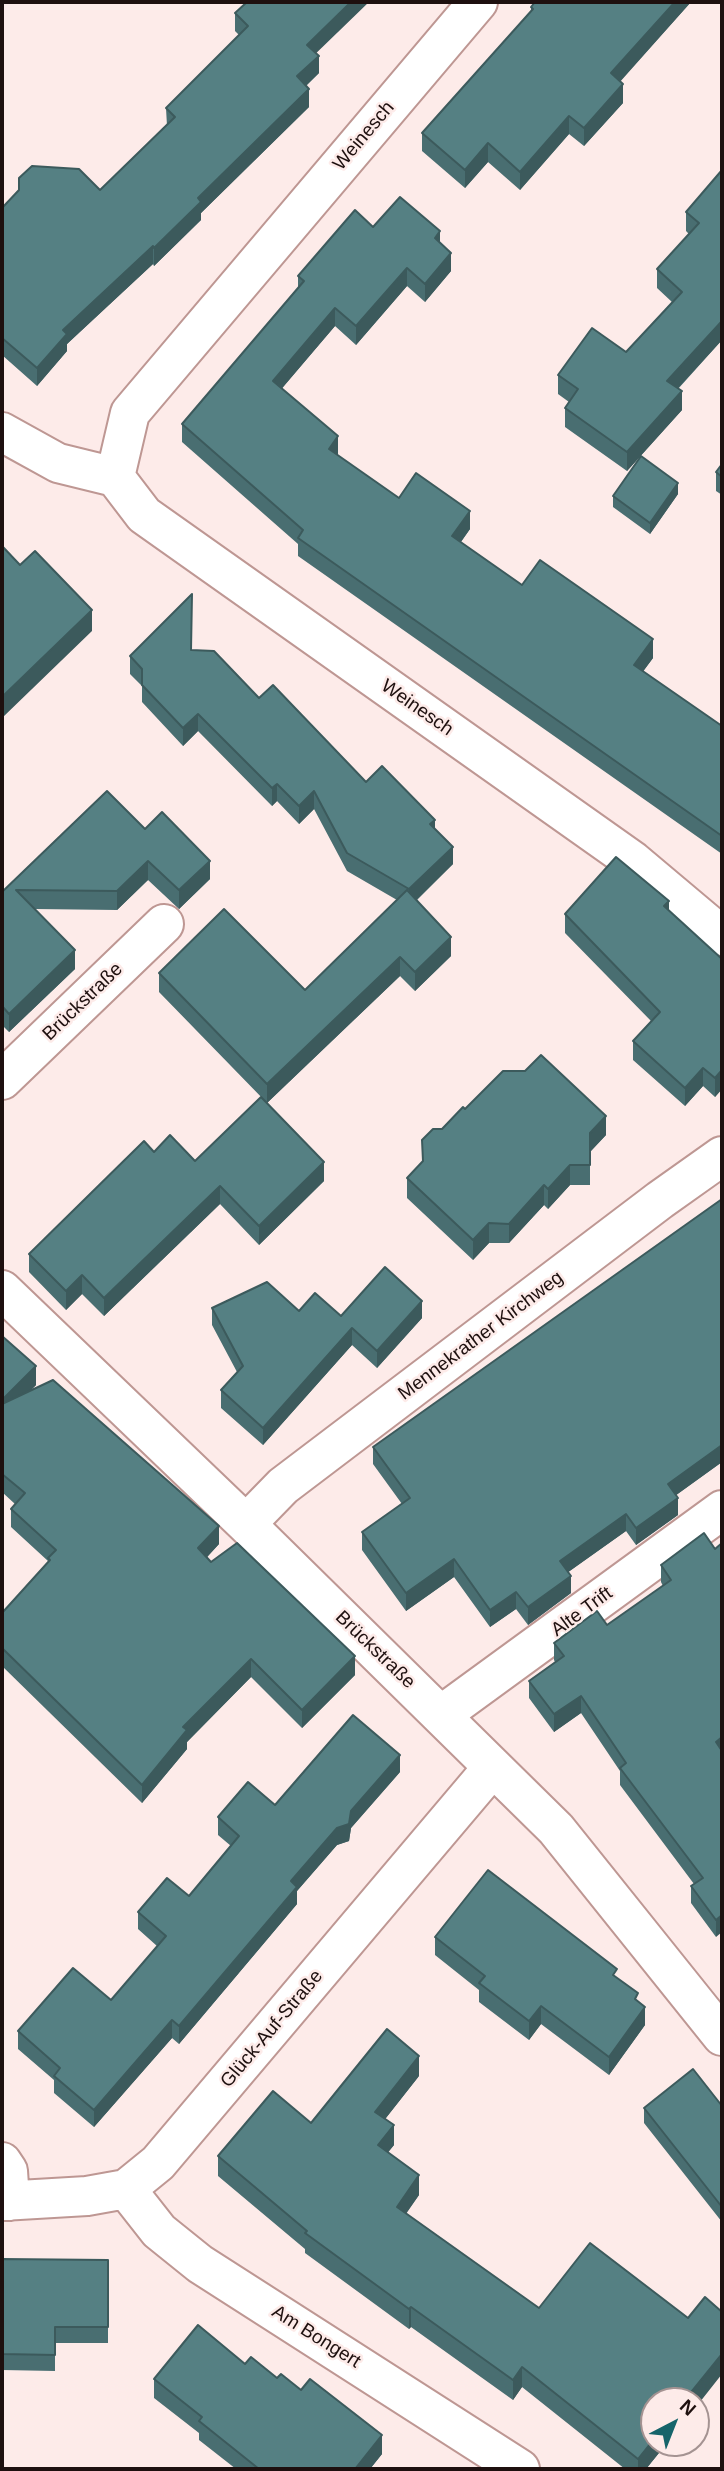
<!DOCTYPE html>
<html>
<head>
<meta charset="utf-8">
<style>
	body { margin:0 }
	#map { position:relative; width:724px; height:2471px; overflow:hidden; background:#fdebe9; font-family:Arial,sans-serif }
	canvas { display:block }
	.frame { position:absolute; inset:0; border:4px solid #1e100f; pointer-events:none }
	.north { position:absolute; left:640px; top:2387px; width:70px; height:70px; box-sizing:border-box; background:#fdebe9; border:2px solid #a49392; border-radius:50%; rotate:42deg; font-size:19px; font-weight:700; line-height:28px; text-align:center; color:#1e100f }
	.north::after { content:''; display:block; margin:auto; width:24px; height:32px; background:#16646a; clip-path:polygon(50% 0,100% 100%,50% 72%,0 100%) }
</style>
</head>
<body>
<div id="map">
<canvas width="724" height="2471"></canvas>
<div class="frame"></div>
<div class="north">N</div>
</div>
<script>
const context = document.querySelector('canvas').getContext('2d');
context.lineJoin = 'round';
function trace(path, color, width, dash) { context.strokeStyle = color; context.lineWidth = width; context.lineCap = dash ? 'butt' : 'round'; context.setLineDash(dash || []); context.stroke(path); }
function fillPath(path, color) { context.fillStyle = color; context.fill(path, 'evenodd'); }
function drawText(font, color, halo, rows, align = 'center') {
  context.font = font + ' Arial,sans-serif'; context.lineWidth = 5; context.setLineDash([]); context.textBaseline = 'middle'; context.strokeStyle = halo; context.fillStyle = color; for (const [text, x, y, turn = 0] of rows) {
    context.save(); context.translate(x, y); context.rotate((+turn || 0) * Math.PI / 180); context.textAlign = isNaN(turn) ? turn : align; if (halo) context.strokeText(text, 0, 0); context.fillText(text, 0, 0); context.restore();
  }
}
const minor = new Path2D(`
	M478 2 130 413 115 477 144 515 633 861 722 936
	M2 432 58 463 115 477
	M2 1080 164 924
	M2 1290 246 1524 556 1829 722 2036
	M246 1524 283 1486 660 1200 722 1156
	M441 1715 722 1510
	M2 2162 8 2171 10 2201
	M126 2189 159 2231 200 2264 520 2469
	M2 2201 87 2196 126 2189 158 2163 493 1767`);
const wall = new Path2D(`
	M535 2H691L620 81 623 103 584 146 569 134 520 190 488 162 465 188 422 151V133L531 11V7Z
	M235 13 316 53 319 73 306 86 309 107 201 213V220L154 266 153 264 67 344V351L37 386 2 355V208L100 190 167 126 166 108 239 35 235 31Z
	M722 170V340L678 389 682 410 627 471 565 427V408L569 402 558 394V375L626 352 672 302 657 288V269L689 234 686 231V212Z
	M373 227 440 243 451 271 425 302 407 286 356 345 335 326 282 388 338 454 337 455 399 498 470 529 461 542 522 585 653 658 643 671 722 726V854L298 556V544L182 442V424L298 288V276Z
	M722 464V495L716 491V472Z
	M678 494 650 534 613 507V496Z
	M191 650 259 698 366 782 435 829 453 864 417 900 451 956 415 991 400 976 267 1103 159 992V973L305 990 397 900 347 871 314 809 299 824 277 801 272 806 198 731 183 746 142 702V686L130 674V656Z
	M145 829 210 879 179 909 148 880 117 910 35 909 75 969 9 1032 2 1025V892Z
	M669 911 722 959V1089L715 1097 703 1086 685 1106 633 1060V1041L651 1021 565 933V914Z
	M465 1109 606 1135 590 1152V1185H570L548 1209 544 1205 509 1243H489L473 1260 407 1198V1178L422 1162V1140L442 1129Z
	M154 1152 195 1161 324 1181 259 1245 220 1204 104 1316 82 1294 66 1310 29 1272V1254Z
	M212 1308 299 1311 341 1316 422 1318 377 1368 352 1345 263 1445 221 1408V1390L237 1372 212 1325Z
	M2 1336 36 1385 30 1391 219 1544 207 1557 211 1562 355 1675 302 1728 251 1677 187 1742V1749L142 1803 2 1666V1613L48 1562V1561L11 1527V1509L15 1504 2 1492Z
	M373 1447 722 1462 676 1495 678 1515 636 1545 626 1531 568 1572 571 1593 528 1625 516 1609 490 1627 454 1577 406 1611 362 1550V1532L402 1504 373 1464Z
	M722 1543 716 1937 691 1903V1886L694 1884 620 1785V1771L581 1713 554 1732 529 1698V1681L555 1662 554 1660V1643L607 1625 663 1586 661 1582V1565L715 1549Z
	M400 1772 351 1828 349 1841 337 1845 297 1891V1904L179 2044 172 2038 94 2127 54 2093V2080L18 2049V2031L111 2000 157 1946 138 1929V1912L189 1896 231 1846 218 1835V1817L275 1805Z
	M435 1937 617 1978 638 2002 645 2025 609 2075 541 2024 529 2040 479 2002V1990L435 1955Z
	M419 2076 385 2119 394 2145 388 2152 419 2195 406 2213 654 2443H667L646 2469H625L522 2387 513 2400 411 2327 409 2329 305 2253V2249L218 2176V2156L311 2123Z
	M722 2106V2222L644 2123V2108Z
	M2 2259 108 2260V2343H55V2371L2 2370Z
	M245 2364 277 2378 382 2454 370 2469H236L199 2440V2433L154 2398V2379Z`);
const shadedWall = new Path2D(`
	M351 2H369L307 62V45Z
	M675 2H691L611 92V73Z
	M319 56V73L297 94V76Z
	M623 84V103L584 146V128Z
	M309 89V107L201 213V220L154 266V248L198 198Z
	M569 116V134L520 190V172Z
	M488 143V162L465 188V170Z
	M440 231V250L435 238Z
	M153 246V264L67 344V351L37 386V368L63 330Z
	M451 253V271L425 302V284Z
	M407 268V286L356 345V326Z
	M335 308V326L273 399V381Z
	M722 321V340L667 400V381Z
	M682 391V410L627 471V452Z
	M338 436V454L329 467V449Z
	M678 483V494L650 534V523Z
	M470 511V529L452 554V536Z
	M92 610V631L2 718V697Z
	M653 639V658L634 684V665Z
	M198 714V731L183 746V728Z
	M277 784V801L272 806V788Z
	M314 791V809L299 824V806Z
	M435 820V837L430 824Z
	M453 847V864L409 907V889Z
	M148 861V880L117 910V891Z
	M210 861V879L179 909V890Z
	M669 901V920L664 906Z
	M451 937V956L415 991V972Z
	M75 950V969L9 1032V1014Z
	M400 957V976L267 1103V1084Z
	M703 1068V1086L685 1106V1088Z
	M722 1070V1089L715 1097V1078Z
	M606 1116V1135L590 1152V1185V1133Z
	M324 1162V1181L259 1245V1226Z
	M570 1165V1185L548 1209V1189Z
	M544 1185V1205L509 1243V1224Z
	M220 1186V1204L104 1316V1298Z
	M489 1223V1243L473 1260V1240Z
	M82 1275V1294L66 1310V1291Z
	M422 1301V1318L377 1368V1351Z
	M352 1328V1345L263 1445V1428Z
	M36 1366V1385L2 1419V1400Z
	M722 1445V1462L668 1501V1484Z
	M678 1498V1515L636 1545V1528Z
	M626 1514V1531L560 1578V1561Z
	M219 1526V1544L198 1567V1548Z
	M454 1559V1577L406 1611V1593Z
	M571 1576V1593L528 1625V1607Z
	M516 1592V1609L490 1627V1610Z
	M355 1656V1675L302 1728V1710Z
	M251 1659V1677L187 1742V1749L142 1803V1785L183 1727Z
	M581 1696V1713L554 1732V1714Z
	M722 1737V1754L716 1742Z
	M400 1755V1772L351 1828 349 1841 337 1845 297 1891V1904L179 2044V2026L291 1881Z
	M722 1915V1932L716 1937V1920Z
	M541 2006V2024L529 2040V2021Z
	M645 2007V2025L609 2075V2057Z
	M172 2020V2038L94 2127V2110Z
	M419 2056V2076L375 2132V2112Z
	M394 2125V2145L378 2165V2145Z
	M419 2175V2195L397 2227V2207Z
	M411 2307V2327L409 2329V2309Z
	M722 2354V2374L696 2407V2401H684Z
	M522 2367V2387L513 2400V2380Z
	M382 2435V2454L370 2469H355Z
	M654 2439V2443H667L646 2469H638V2459Z`);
const building = new Path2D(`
	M247 2H351L307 45 319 56 297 76 309 89 198 198 201 202 154 248 153 246 63 330 67 334 37 368 2 338V208L19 190V178L32 166 79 169 100 190 175 117 166 108 248 26 235 13Z
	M535 2H675L611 73 623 84 584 128 569 116 520 172 488 143 465 170 422 133 533 9 531 7Z
	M722 170V321L667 381 682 391 627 452 565 408 578 389 558 375 592 328 626 352 682 292 657 269 699 223 686 212Z
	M400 197 440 231 435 238 451 253 425 284 407 268 356 326 335 308 273 381 338 436 329 449 399 498 416 473 470 511 452 536 522 585 540 560 653 639 634 665 722 726V836L298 538 303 530 182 424 304 281 298 276 355 210 373 227Z
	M641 456 678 483 650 523 613 496Z
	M722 464V477L716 472Z
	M3 547 20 565 35 551 92 610 2 697V548Z
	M192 594 191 650 214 651 259 698 273 685 366 782 382 766 435 820 430 824 453 847 409 889 347 853 314 791 299 806 277 784 272 788 198 714 183 728 142 685V669L130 656Z
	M107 791 145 829 162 812 210 861 179 890 148 861 117 891 16 890 75 950 9 1014 2 1006V892Z
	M616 857 669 901 664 906 722 959V1070L715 1078 703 1068 685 1088 633 1041 660 1012 565 914Z
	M407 890 451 937 415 972 400 957 267 1084 159 973 224 909 305 990Z
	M541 1055 606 1116 590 1133V1165H570L548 1189 544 1185 509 1224 489 1223 473 1240 407 1178 423 1161 422 1140 433 1129H442L463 1107 465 1109 503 1071H525Z
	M261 1097 324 1162 259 1226 220 1186 104 1298 82 1275 66 1291 29 1254 144 1141 154 1152 170 1135 195 1161Z
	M722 1199V1445L668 1484 678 1498 636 1528 626 1514 560 1561 571 1576 528 1607 516 1592 490 1610 454 1559 406 1593 362 1532 410 1498 373 1447Z
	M385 1267 422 1301 377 1351 352 1328 263 1428 221 1390 243 1366 212 1308 267 1282 299 1311 315 1293 341 1316Z
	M2 1336 36 1366 2 1400Z
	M53 1380 219 1526 198 1548 211 1562 237 1543 355 1656 302 1710 251 1659 183 1727 187 1730 142 1785 2 1648V1613L50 1560 48 1558 56 1550 11 1509 25 1493 2 1474V1404Z
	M704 1533 715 1549 722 1543V1737L716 1742 722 1751V1915L716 1920 691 1886 703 1878 620 1768 626 1763 581 1696 554 1714 529 1681 564 1656 554 1643 597 1611 607 1625 671 1580 661 1565Z
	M353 1715 400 1755 351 1811 349 1824 337 1828 291 1881 297 1887 179 2026 172 2020 94 2110 54 2076 60 2068 18 2031 73 1968 111 2000 166 1936 138 1912 167 1878 189 1896 239 1836 218 1817 248 1782 275 1805Z
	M488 1870 617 1969 613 1975 638 1993 635 1999 645 2007 609 2057 541 2006 529 2021 479 1983 485 1976 435 1937Z
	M387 2029 419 2056 375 2112 394 2125 378 2145 419 2175 397 2207 539 2308 590 2243 688 2318 705 2297 722 2312V2354L684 2401H654V2439L638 2459 522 2367 513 2380 411 2307 409 2309 305 2233 307 2231 218 2156 273 2091 311 2123Z
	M693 2069 722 2106V2207L644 2108Z
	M2 2259 108 2260V2327H55V2355L2 2354Z
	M198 2325 245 2364 251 2357 277 2378 281 2374 301 2390 310 2379 382 2435 355 2469H259L199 2421 202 2417 154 2379Z`);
const streetNames = [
	["Weinesch",364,136,-50],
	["Weinesch",417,708,35],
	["Brückstraße",83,1002,-44],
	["Mennekrather Kirchweg",481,1336,-37],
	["Alte Trift",582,1612,-36],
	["Brückstraße",375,1650,44],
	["Glück-Auf-Straße",272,2029,-50],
	["Am Bongert",316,2337,32]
];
trace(minor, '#be9793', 42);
trace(minor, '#fff', 38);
fillPath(wall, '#496e71');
fillPath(shadedWall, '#3c5a5c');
fillPath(building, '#558083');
trace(building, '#3c5a5c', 2);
drawText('19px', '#1e100f', '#fdebe9', streetNames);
</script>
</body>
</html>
